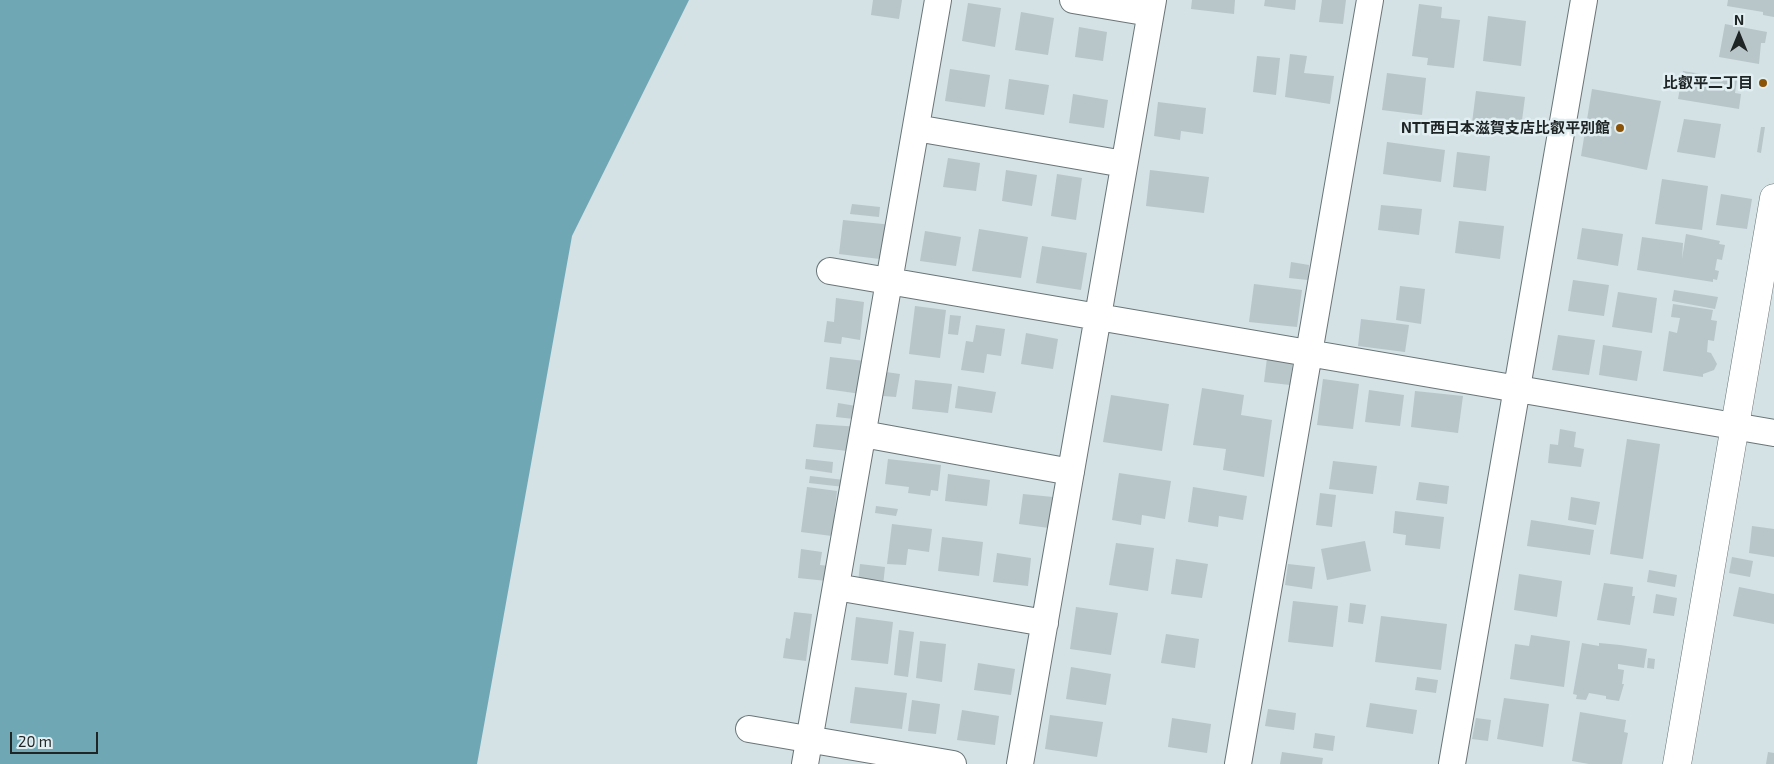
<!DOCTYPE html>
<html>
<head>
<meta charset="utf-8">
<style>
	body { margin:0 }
	#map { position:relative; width:1774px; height:764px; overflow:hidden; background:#d4e1e5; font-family:"Exo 2",sans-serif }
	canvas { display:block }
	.north { position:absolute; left:1714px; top:10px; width:50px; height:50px; -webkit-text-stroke:4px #e1eef2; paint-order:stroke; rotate:0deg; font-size:14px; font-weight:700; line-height:20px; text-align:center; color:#1f2425 }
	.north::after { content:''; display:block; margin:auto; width:18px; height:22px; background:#1f2425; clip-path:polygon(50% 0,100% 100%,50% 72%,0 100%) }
	.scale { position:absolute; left:10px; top:732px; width:88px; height:22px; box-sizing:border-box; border:2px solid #1f2425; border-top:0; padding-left:6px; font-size:15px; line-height:18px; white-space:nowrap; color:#1f2425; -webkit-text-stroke:4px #e1eef2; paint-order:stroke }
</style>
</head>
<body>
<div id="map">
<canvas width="1774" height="764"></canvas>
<div class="north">N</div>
<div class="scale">20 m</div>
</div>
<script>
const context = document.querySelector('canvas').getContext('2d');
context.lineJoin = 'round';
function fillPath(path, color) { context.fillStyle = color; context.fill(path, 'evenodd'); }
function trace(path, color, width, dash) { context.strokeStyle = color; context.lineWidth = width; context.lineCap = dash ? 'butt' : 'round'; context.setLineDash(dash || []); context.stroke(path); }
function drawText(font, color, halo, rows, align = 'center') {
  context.font = font + ' "Exo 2","Noto Sans JP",sans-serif'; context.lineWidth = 5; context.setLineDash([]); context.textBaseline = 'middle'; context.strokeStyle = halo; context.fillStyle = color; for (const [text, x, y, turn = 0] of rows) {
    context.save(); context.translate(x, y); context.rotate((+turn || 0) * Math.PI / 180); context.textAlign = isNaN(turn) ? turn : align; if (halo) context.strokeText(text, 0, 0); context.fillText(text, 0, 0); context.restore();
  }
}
const forest = new Path2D(`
	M0 0H689L572 236 477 764H0Z`);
const building = new Path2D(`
	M873 0H902L899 19 871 15Z
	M1192 0H1235L1234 14 1191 9Z
	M1265 0H1296L1295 10 1264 6Z
	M1322 0H1346L1343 24 1319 22Z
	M1728 0H1774V17L1763 15V12L1727 6Z
	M968 3 1001 8 995 47 962 41Z
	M1419 4 1442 7 1441 18 1460 20 1454 68 1427 65 1428 58 1412 56Z
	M1021 12 1054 18 1048 55 1015 50Z
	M1488 16 1526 21 1521 66 1483 61Z
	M1725 24 1767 32 1765 43H1761L1759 64 1719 57Z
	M1079 27 1107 32 1103 61 1075 57Z
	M1290 54 1307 56 1304 73 1334 76 1330 104 1285 97Z
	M1257 56 1280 58 1276 95 1253 92Z
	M950 69 990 75 985 107 945 101Z
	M1683 71 1737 80 1735 93 1741 94 1739 109 1678 99Z
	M1387 73 1426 78 1422 115 1382 110Z
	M1009 79 1049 85 1044 115 1005 109Z
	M1592 89 1661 101 1647 170 1581 156Z
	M1476 91 1525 97 1521 128 1472 123Z
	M1073 94 1108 100 1104 128 1069 123Z
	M1158 102 1206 108 1203 134 1181 131 1180 140 1154 136Z
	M1684 119 1721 124 1715 158 1677 152Z
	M1761 127H1765L1761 153 1757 152Z
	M1387 142 1445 150 1441 182 1383 174Z
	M1457 152 1490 156 1486 191 1453 187Z
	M948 158 980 163 976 191 943 187Z
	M1006 170 1037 175 1032 206 1002 201Z
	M1150 170 1209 177 1204 213 1146 206Z
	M1057 174 1082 178 1076 220 1051 216Z
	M1662 179 1708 186 1702 230 1655 224Z
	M1721 194 1752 199 1747 229 1716 225Z
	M852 204 880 207 879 217 850 214Z
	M1381 205 1422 209 1419 235 1378 230Z
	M843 220 893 225 888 260 839 254Z
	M1459 221 1504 226 1500 259 1455 253Z
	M1582 228 1623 234 1618 266 1577 259Z
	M979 229 1028 237 1021 278 972 271Z
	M925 231 961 237 956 266 920 261Z
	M1686 234 1720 241 1719 244 1725 245 1722 260 1717 259 1715 270 1719 271 1717 280 1713 279V282L1637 270 1642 237 1683 243 1682 259Z
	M1042 246 1087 253 1081 290 1036 283Z
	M1291 262 1309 265 1308 280 1289 278Z
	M1573 280 1609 285 1604 316 1568 311Z
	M1254 284 1302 290 1297 327 1249 322Z
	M1400 286 1425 289 1421 324 1396 320Z
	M1674 290 1718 297 1715 309 1672 301Z
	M1618 292 1657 298 1652 333 1612 327Z
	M836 298 864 302 860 340 842 337 841 344 824 342 827 321 834 322Z
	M1673 304 1713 310 1711 320 1717 321 1714 341 1708 340 1707 352 1711 353 1717 364 1714 370 1703 374V377L1663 371 1669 331 1677 333 1680 318 1671 317Z
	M915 306 946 310 940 358 909 354Z
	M950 315 961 316 958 335 948 334Z
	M1361 319 1409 325 1405 352 1358 346Z
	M976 325 1005 329 1001 356 987 354 984 373 961 370 966 341 973 342Z
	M1026 333 1058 339 1053 369 1021 364Z
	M1558 335 1595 340 1589 375 1552 370Z
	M1603 345 1642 351 1637 381 1599 375Z
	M830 357 865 361 861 394 826 389Z
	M1267 358 1293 361 1290 385 1264 382Z
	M886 372 900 374 896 397 883 396Z
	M1323 379 1359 384 1353 429 1317 425Z
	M915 380 952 384 948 413 912 409Z
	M958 386 996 392 992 413 955 408Z
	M1202 388 1244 395 1241 415 1272 420 1264 477 1223 470 1226 449 1193 445Z
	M1369 390 1404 395 1400 426 1365 422Z
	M1415 391 1463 396 1458 433 1411 427Z
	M1111 395 1169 404 1162 451 1103 442Z
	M838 403 856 406 854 419 836 417Z
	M816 424 860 427 856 452 813 447Z
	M1560 429 1576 432 1574 447 1584 449 1581 467 1548 463 1550 444 1558 445Z
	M1627 439 1660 444 1643 559 1610 554Z
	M806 459 833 462 832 473 805 469Z
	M888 459 941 465 938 491 931 490 930 496 908 493 909 487 885 484Z
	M1333 461 1377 466 1373 494 1329 489Z
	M1119 473 1171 481 1165 519 1142 515 1141 525 1112 520Z
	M948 474 990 480 987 506 945 501Z
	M810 476 844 480V487L809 483Z
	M1419 482 1449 486 1447 504 1416 500Z
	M807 487 837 491 832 536 801 532Z
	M1193 487 1247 496 1243 520 1219 516 1218 527 1188 522Z
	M1320 493 1336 495 1332 527 1316 525Z
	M1023 494 1053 497 1049 528 1019 524Z
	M1571 497 1600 502 1596 525 1568 520Z
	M876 506 898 509 896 516 875 513Z
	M1395 511 1444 517 1440 549 1405 545 1406 535 1393 533Z
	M1531 520 1594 530 1590 555 1527 546Z
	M892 524 932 529 929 552 908 549 906 565 887 564Z
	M1752 526 1774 529V557L1749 553Z
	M942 537 983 542 979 576 938 571Z
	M1365 541 1371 571 1327 580 1321 549Z
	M1116 543 1154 548 1148 591 1109 585Z
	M801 549 822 552 820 565 829 566 827 581 798 578Z
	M997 553 1031 558 1028 586 993 582Z
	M1732 557 1753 561 1750 577 1729 573Z
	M1176 559 1208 564 1202 598 1171 594Z
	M860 564 885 567 883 586 858 583Z
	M1288 564 1315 567 1312 589 1285 585Z
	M1649 570 1677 575 1675 587 1647 582Z
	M1519 574 1562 581 1557 617 1514 610Z
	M1604 583 1633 587 1632 596H1635L1630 625 1597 620Z
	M1739 587 1774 594V624L1733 616Z
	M1656 594 1677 598 1674 616 1653 613Z
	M1293 601 1338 606 1333 647 1288 642Z
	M1350 603 1366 605 1363 624 1348 622Z
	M1076 607 1118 613 1111 655 1070 649Z
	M794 612 812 614 806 661 783 658 786 638 790 639Z
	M1381 616 1447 624 1441 670 1375 662Z
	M856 617 893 622 888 664 851 660Z
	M899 630 914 632 908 677 894 675Z
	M1166 634 1199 639 1195 668 1161 663Z
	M1531 635 1570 641 1564 687 1510 679 1515 644 1529 646Z
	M920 641 946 644 942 682 916 678Z
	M1582 643 1599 646V643L1620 645 1647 649 1644 668 1618 664V669L1624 670 1622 684H1624L1619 701 1606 699V696L1589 693 1586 700 1576 699 1577 695 1573 694Z
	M1648 658 1655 659 1654 669 1647 668Z
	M978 663 1015 669 1011 695 974 690Z
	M1071 667 1111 674 1106 705 1066 699Z
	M1417 677 1438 680 1436 693 1415 690Z
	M855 687 907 693 902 729 850 723Z
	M1504 698 1549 704 1543 747 1497 739Z
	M912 700 940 704 936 734 908 731Z
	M1370 703 1417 710 1413 734 1366 727Z
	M1268 709 1296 713 1294 730 1265 726Z
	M962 710 999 716 995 745 957 740Z
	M1580 712 1626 720 1624 732 1628 733 1622 764H1589L1572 761Z
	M1050 715 1103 722 1097 757 1045 749Z
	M1172 718 1211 724 1207 753 1168 747Z
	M1476 718 1491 720 1488 741 1472 739Z
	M1315 733 1335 736 1333 751 1313 748Z
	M1282 752 1323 758 1322 764H1280Z
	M1768 752 1774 753V764H1766Z`);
const street = new Path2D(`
	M1073 0 1150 13
	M916 128 1124 164
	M830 271 1774 433
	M863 434 1071 472
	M836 587 1045 623
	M749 729 953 764
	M805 764 938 0
	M1020 764 1153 0
	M1238 764 1370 0
	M1452 764 1584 0`);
const secondary = new Path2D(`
	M1677 764 1774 198`);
const markers = [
	[1763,83,5,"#8b5307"],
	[1620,128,5,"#8b5307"]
];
const poiNames = [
	["比叡平二丁目",1753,83],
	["NTT西日本滋賀支店比叡平別館",1610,128]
];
fillPath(forest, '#70a7b5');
fillPath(building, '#b8c5c9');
trace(street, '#697578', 28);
trace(secondary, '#697578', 29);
trace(street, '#fff', 26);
trace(secondary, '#fff', 28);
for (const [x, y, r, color] of markers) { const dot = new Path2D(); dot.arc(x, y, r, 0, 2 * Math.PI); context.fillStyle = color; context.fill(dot); trace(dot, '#e1eef2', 2); }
drawText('bold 15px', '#1f2425', '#e1eef2', poiNames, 'right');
</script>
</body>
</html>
